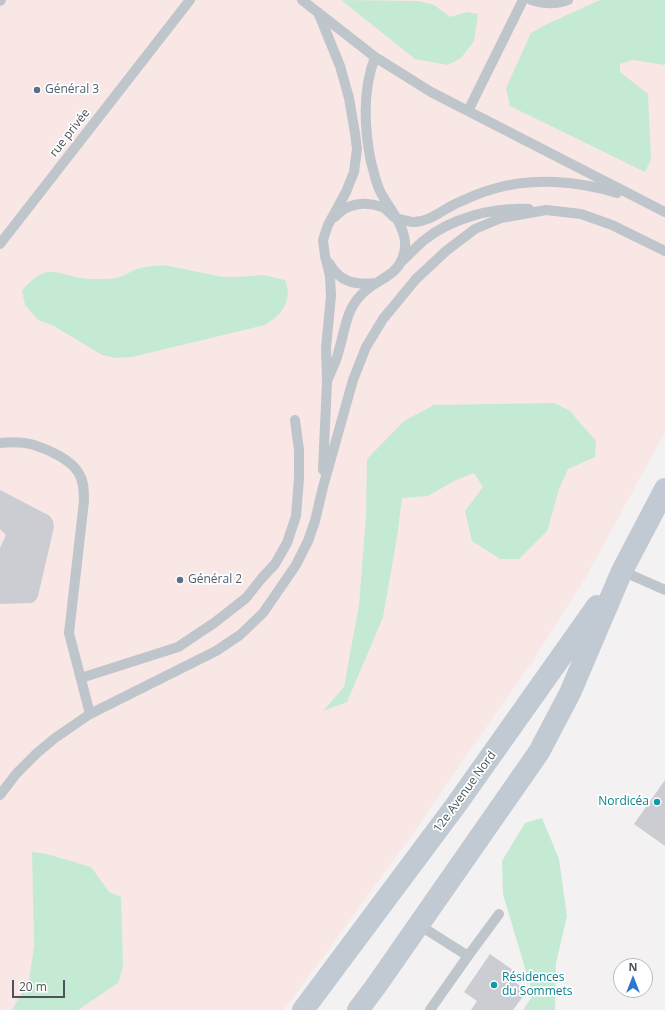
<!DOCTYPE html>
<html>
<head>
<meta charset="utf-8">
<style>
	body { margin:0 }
	#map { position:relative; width:665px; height:1010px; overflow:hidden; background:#f3f1f1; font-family:"Open Sans",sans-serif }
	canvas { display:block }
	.north { position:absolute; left:613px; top:958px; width:40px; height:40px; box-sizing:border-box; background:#fff; border:1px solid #b7bbbe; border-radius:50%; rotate:0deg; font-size:11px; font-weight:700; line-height:16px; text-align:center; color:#4b545c }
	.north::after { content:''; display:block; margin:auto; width:14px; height:18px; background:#3176cd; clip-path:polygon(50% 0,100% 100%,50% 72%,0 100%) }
	.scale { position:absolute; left:12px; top:980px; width:53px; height:18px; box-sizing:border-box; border:2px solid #4b545c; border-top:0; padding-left:5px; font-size:12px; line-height:14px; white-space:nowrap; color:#4b545c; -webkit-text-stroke:3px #fff; paint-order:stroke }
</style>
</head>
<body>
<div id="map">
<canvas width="665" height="1010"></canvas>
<div class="north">N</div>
<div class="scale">20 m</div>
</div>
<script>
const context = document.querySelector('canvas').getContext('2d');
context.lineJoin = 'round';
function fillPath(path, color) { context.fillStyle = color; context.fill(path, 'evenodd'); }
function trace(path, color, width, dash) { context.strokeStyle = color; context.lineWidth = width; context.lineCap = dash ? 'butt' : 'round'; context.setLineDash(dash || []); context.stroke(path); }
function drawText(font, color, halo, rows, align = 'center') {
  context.font = font + ' "Open Sans",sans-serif'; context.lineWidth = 3.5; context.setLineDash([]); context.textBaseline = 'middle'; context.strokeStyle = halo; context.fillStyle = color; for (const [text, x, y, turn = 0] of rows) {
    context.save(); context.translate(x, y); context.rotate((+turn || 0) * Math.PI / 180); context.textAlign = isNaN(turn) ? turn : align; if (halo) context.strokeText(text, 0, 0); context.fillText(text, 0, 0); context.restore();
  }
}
const medical = new Path2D(`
	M0 0H665V432L586 577 532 662 466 756 414 832 284 1010H0Z`);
const green = new Path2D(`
	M341 0 418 1 434 5 450 17 467 12 478 14 474 41 461 58 448 65 415 59Z
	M600 0H665V65L633 60 620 64V72L648 94 651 159 645 172 510 106 506 88 531 33 545 25Z
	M164 265 223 277H236L263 275 285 280C290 291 288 304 280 313 276 318 269 322 265 325L132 357 116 358 102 355 54 326 38 320 25 305 22 291C27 284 38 273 48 272 57 271 66 275 75 277 83 279 106 280 115 278 123 277 129 272 137 269 146 266 155 266 164 265Z
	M554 403 570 411 596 441 595 457 568 469 559 489 547 531 519 559H500L472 541 465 511 483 487 474 473 454 481 428 496 402 498 397 537 383 617 347 702 323 711 344 687 359 605 366 517 367 459 404 421 434 405Z
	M542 818 559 859 567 916 556 963 555 1010H523L533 995 503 894 502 861 525 823Z
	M32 852 47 854 91 867 109 892 121 897 123 967 118 983 78 1010H12L29 981 34 946Z`);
const building = new Path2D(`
	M0 490 50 516 53 521 54 527 38 596 36 600 32 603 0 604V548L6 535 0 529Z
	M665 780V846L634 824Z
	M490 954 514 971 509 978 527 991 513 1010H471L477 1001 464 992Z`);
const service = new Path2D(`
	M302 0 375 57 431 92 665 212
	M531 0C544 4 556 5 568 0
	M0 1 1 0
	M318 12 340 66 349 98 355 133 357 149 354 172 346 192 328 225 323 240 325 256 330 276 331 296 326 348 327 382 323 470
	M468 111 523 0
	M335 217C346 203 366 201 382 207 387 209 390 214 394 217 398 219 407 221 412 222 430 223 445 207 462 201 472 196 483 192 493 189 533 177 578 181 617 193
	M0 244 190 0
	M329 263C340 283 356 285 376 283
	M400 263C408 256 415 248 423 241 451 218 493 207 529 209
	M328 379C332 369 337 360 339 350 345 330 346 310 361 295 377 277 401 278 405 248 407 228 390 210 381 193 376 184 374 172 371 162 364 127 362 91 375 57
	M0 443C10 442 24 442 34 445 47 449 70 459 78 472 84 480 84 492 84 501L69 633 90 714
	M622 571 665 590
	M81 678 178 647 214 623 246 598 262 578 275 564 287 543 296 516 299 478V450L295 420
	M0 795 16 774 37 753 55 738 90 714 216 651 240 635 263 613 296 565 308 541 315 521 323 487 353 380 366 347 383 319 416 279 446 251 475 229 501 218 546 210 581 214 612 225 665 251
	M419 925 468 956 499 914
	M430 1010 468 956`);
const secondary = new Path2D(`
	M303 1010 456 805 597 606
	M358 1010 376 986 539 752 570 693 622 571 665 489`);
const markers = [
	[37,90,4,"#5c6f8a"],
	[180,580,4,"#5c6f8a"],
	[657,802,4,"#0f9aa8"],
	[494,985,4,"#0f9aa8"]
];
const serviceNames = [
	["Général 3",45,90],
	["Général 2",188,580]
];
const streetNames = [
	["rue privée",70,133,-52],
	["12e Avenue Nord",465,792,-54]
];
const cultureNames = [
	["Nordicéa",649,802],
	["Résidences",502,978,"left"],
	["du Sommets",502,992,"left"]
];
fillPath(medical, '#f8e7e5');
fillPath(green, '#c5ead3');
fillPath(building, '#cbcdd2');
trace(service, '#bec5cb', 10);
trace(secondary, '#c1c9d2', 22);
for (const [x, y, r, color] of markers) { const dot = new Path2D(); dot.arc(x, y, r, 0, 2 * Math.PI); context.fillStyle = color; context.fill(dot); trace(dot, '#fff', 1.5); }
drawText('12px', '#4e5e75', '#fff', serviceNames, 'left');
drawText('12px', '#4b545c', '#fff', streetNames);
drawText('12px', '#0d838f', '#fff', cultureNames, 'right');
</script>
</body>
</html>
